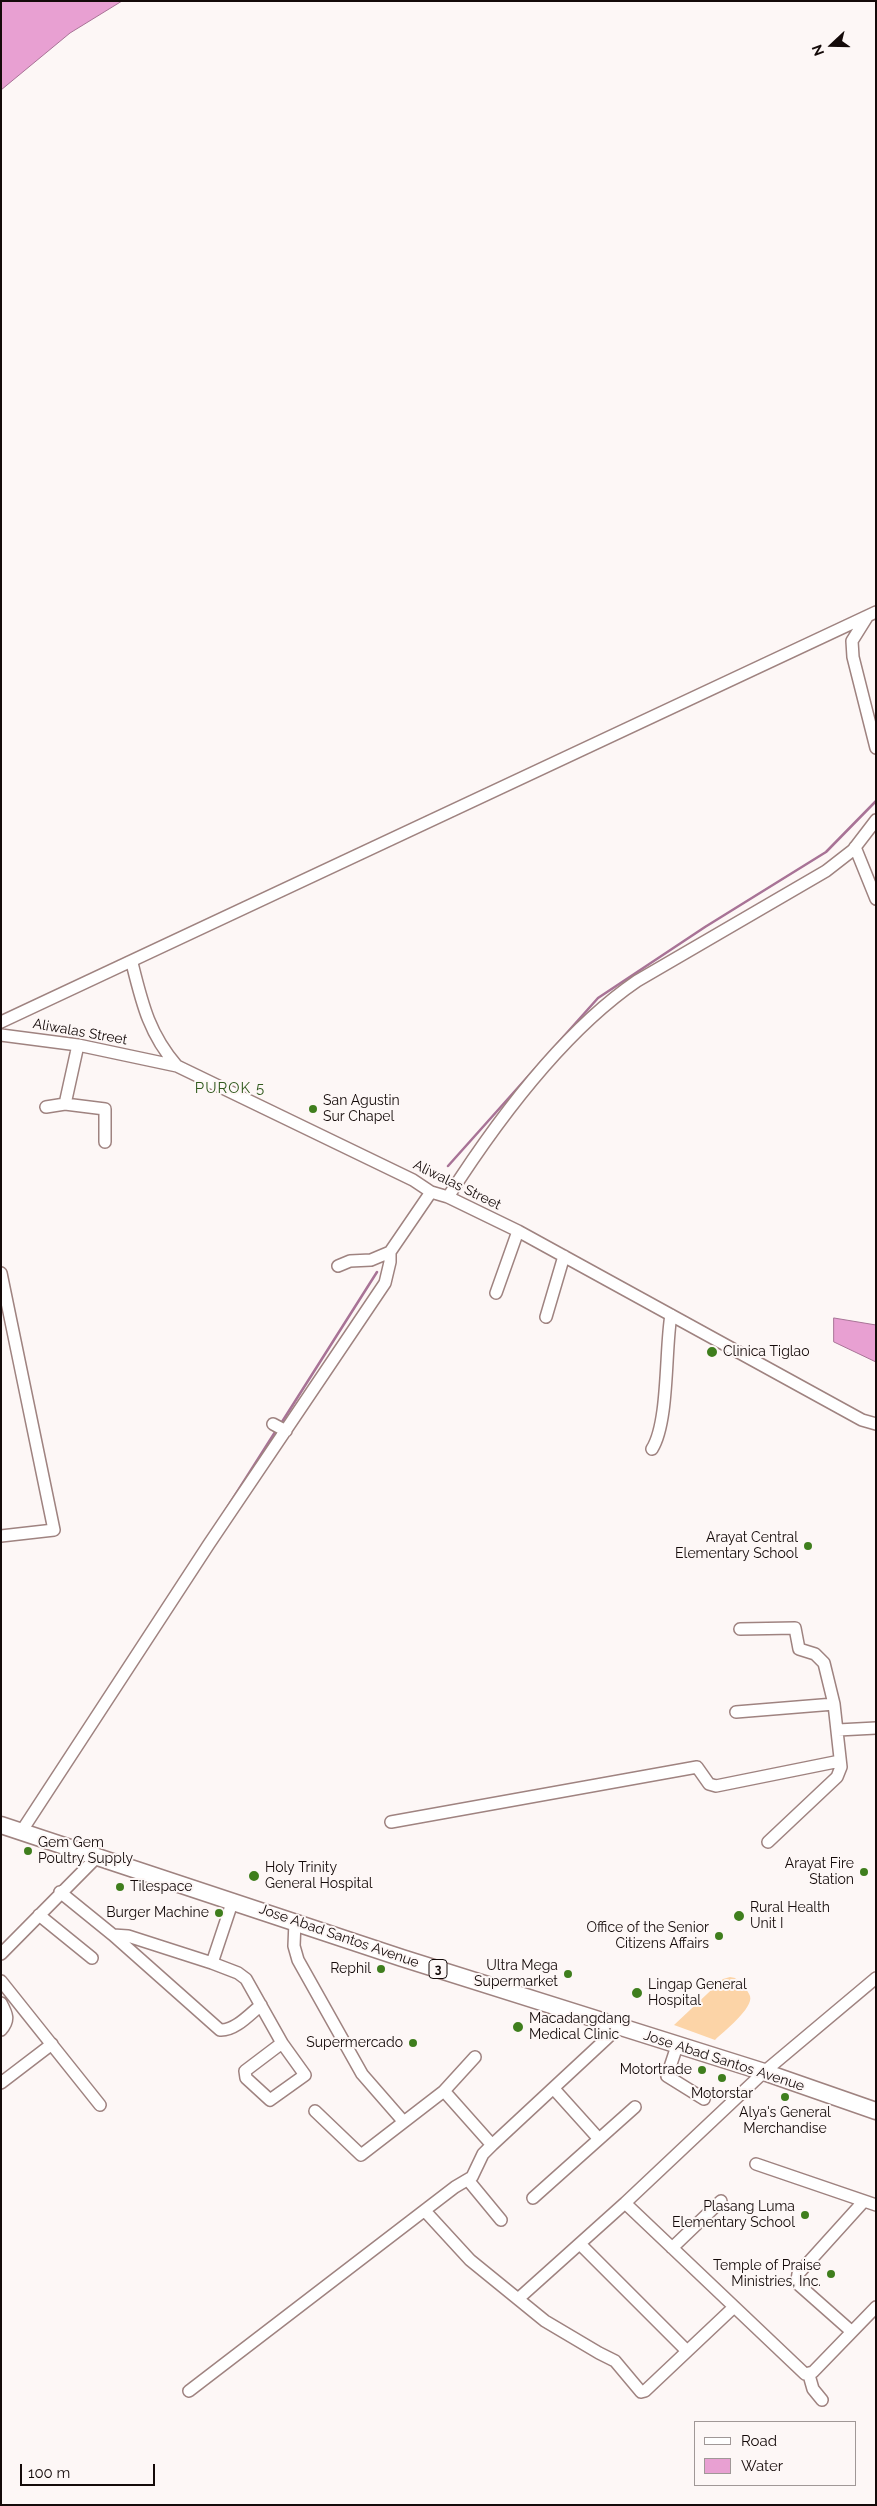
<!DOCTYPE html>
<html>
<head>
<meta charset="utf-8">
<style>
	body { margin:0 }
	#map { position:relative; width:877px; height:2506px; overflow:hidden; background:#fdf7f6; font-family:Raleway,sans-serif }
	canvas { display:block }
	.frame { position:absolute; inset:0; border:2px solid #140a09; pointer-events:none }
	.legend { position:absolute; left:694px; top:2421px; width:162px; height:65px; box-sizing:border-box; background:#fdf7f6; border:1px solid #a09897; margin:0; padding:6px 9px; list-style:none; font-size:15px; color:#140a09 }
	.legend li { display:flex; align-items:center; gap:10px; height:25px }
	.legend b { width:25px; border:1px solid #a09897 }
	.north { position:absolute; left:807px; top:20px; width:50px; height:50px; -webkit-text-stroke:4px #fdf7f6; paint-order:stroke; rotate:249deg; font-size:14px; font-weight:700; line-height:20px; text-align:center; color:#140a09 }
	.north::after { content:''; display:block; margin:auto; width:18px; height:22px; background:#140a09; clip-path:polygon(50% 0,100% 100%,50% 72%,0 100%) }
	.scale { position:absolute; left:20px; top:2464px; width:135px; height:22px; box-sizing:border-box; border:2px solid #140a09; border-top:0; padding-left:6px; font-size:15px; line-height:18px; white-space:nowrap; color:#140a09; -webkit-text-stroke:4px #fdf7f6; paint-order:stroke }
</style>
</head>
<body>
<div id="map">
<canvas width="877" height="2506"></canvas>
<div class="frame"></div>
<ul class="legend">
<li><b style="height:6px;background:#fff"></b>Road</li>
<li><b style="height:14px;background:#e8a0d2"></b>Water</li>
</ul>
<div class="north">N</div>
<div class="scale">100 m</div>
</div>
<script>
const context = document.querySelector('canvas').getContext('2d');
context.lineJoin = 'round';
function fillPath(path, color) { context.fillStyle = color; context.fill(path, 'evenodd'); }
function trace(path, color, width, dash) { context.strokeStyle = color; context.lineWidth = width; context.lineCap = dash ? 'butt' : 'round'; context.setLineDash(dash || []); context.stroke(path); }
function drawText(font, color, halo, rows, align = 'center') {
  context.font = font + ' Raleway,sans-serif'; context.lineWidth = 4; context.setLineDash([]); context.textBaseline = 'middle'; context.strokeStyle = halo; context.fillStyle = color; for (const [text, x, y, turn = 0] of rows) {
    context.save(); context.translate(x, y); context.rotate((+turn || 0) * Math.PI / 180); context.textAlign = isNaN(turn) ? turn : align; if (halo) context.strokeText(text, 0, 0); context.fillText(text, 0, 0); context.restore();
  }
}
const green = new Path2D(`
	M730 1977 735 1978C740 1983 748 1990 750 1996 754 2008 723 2032 715 2040L674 2025 723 1979Z`);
const water = new Path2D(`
	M1 1H122L70 33 1 90Z
	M834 1318 876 1325V1362L834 1342Z`);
const stream = new Path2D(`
	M448 1166 598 998 705 927 826 852 876 801
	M280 1425 377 1272
	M225 1511 277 1429`);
const minor = new Path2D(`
	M867 617 852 641 853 657 876 748
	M855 847 876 899
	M132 963C142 1003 149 1034 177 1066
	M1 1022 876 612
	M1 1035 78 1045 177 1066 413 1180 431 1192 448 1197 518 1231 862 1420 876 1424
	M78 1045 65 1104 105 1109V1142
	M46 1107 65 1104
	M448 1197C496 1122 564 1031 637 981L826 871 853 850 876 820
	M338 1266 350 1261 371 1260 390 1252
	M1 1273 54 1530 1 1536
	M496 1293 518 1231
	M546 1317 564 1256
	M273 1424 286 1431
	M652 1449C669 1422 665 1349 671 1315
	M736 1712 834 1704 824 1663 815 1654 799 1649 795 1628 740 1629
	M838 1730 876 1728
	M391 1822 697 1767 709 1784 716 1786 840 1761
	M21 1832 209 1544 385 1283 390 1262V1252L431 1192
	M768 1842 837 1777 841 1767 834 1704
	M60 1892 113 1935 128 1936 212 1963
	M233 1900 212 1963 238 1973 246 1979 282 2043 245 2071 246 2078 270 2100 305 2075 282 2043
	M39 1915 92 1958
	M295 1921 294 1946 298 1960 362 2074 403 2121
	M113 1935 220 2030C235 2031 250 2014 261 2005
	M1 1954 96 1858
	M1 1981 100 2105
	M1 2003C7 2014 10 2020 1 2030
	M677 2046 667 2076 704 2099
	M1 2083 52 2044
	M554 2089 599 2139
	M444 2091 475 2057
	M315 2111 361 2155 444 2091 492 2145
	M756 2164 876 2205
	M468 2180 501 2220
	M533 2198 635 2107
	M625 2203 805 2374 813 2372 876 2307
	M425 2211 470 2260 545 2321 599 2353 615 2361 641 2392 645 2391 734 2307
	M580 2244 687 2351
	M672 2248 721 2201
	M518 2299 625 2203 764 2072 876 1978
	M851 2331 799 2285 797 2280 798 2274 864 2201
	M809 2375 813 2389 822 2400
	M189 2391 455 2187 472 2177 483 2154 492 2145 619 2027`);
const highway = new Path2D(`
	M1 1825 402 1958 764 2072 876 2111`);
const markers = [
	[313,1109,5,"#3f7e1d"],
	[712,1352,6,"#3f7e1d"],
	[808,1546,5,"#3f7e1d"],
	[28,1851,5,"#3f7e1d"],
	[864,1872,5,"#3f7e1d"],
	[254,1876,6,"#3f7e1d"],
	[120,1887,5,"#3f7e1d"],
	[219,1913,5,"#3f7e1d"],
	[739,1916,6,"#3f7e1d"],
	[719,1936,5,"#3f7e1d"],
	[381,1969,5,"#3f7e1d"],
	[568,1974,5,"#3f7e1d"],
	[637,1993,6,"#3f7e1d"],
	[518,2027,6,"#3f7e1d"],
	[413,2043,5,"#3f7e1d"],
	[702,2070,5,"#3f7e1d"],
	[722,2078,5,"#3f7e1d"],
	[785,2097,5,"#3f7e1d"],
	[805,2215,5,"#3f7e1d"],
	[831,2274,5,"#3f7e1d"]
];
const shields = [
	[438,1969,18]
];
const shieldNames = [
	["3",438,1969]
];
const streetNames = [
	["Aliwalas Street",80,1032,10],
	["Aliwalas Street",457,1185,26],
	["Jose Abad Santos Avenue",339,1936,19],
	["Jose Abad Santos Avenue",724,2061,18]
];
const poiNames = [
	["San Agustin",323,1101,"left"],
	["Sur Chapel",323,1117,"left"],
	["Clinica Tiglao",723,1352,"left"],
	["Arayat Central",798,1538],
	["Elementary School",798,1554],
	["Gem Gem",38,1843,"left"],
	["Poultry Supply",38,1859,"left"],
	["Arayat Fire",854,1864],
	["Station",854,1880],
	["Holy Trinity",265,1868,"left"],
	["General Hospital",265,1884,"left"],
	["Tilespace",130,1887,"left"],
	["Rural Health",750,1908,"left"],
	["Unit I",750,1924,"left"],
	["Burger Machine",209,1913],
	["Office of the Senior",709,1928],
	["Citizens Affairs",709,1944],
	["Ultra Mega",558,1966],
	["Supermarket",558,1982],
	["Rephil",371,1969],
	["Lingap General",648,1985,"left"],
	["Hospital",648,2001,"left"],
	["Macadangdang",529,2019,"left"],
	["Medical Clinic",529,2035,"left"],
	["Supermercado",403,2043],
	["Motortrade",692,2070],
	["Motorstar",722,2094,"center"],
	["Alya's General",785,2113,"center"],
	["Merchandise",785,2129,"center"],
	["Plasang Luma",795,2207],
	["Elementary School",795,2223],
	["Temple of Praise",821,2266],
	["Ministries, Inc.",821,2282]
];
const neighbourhoodNames = [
	["PUROK 5",230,1088]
];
fillPath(green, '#fcd4a7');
fillPath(water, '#e8a0d2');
trace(water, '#a87396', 1);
trace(stream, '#a87396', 2.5);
trace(minor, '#9f8380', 14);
trace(highway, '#9f8380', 19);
trace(minor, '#fff', 11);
trace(highway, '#fff', 16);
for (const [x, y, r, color] of markers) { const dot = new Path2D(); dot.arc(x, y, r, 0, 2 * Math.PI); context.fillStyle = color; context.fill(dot); trace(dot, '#fdf7f6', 2); }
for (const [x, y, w] of shields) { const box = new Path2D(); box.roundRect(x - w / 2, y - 9.5, w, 19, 4); context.fillStyle = '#fdf7f6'; context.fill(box); trace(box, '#140a09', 1); }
drawText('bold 12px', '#140a09', null, shieldNames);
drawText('14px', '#140a09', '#fdf7f6', streetNames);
drawText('14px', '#140a09', '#fdf7f6', poiNames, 'right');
context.letterSpacing = '1px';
drawText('15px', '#315a1e', '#fdf7f6', neighbourhoodNames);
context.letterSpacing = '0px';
</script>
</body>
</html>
